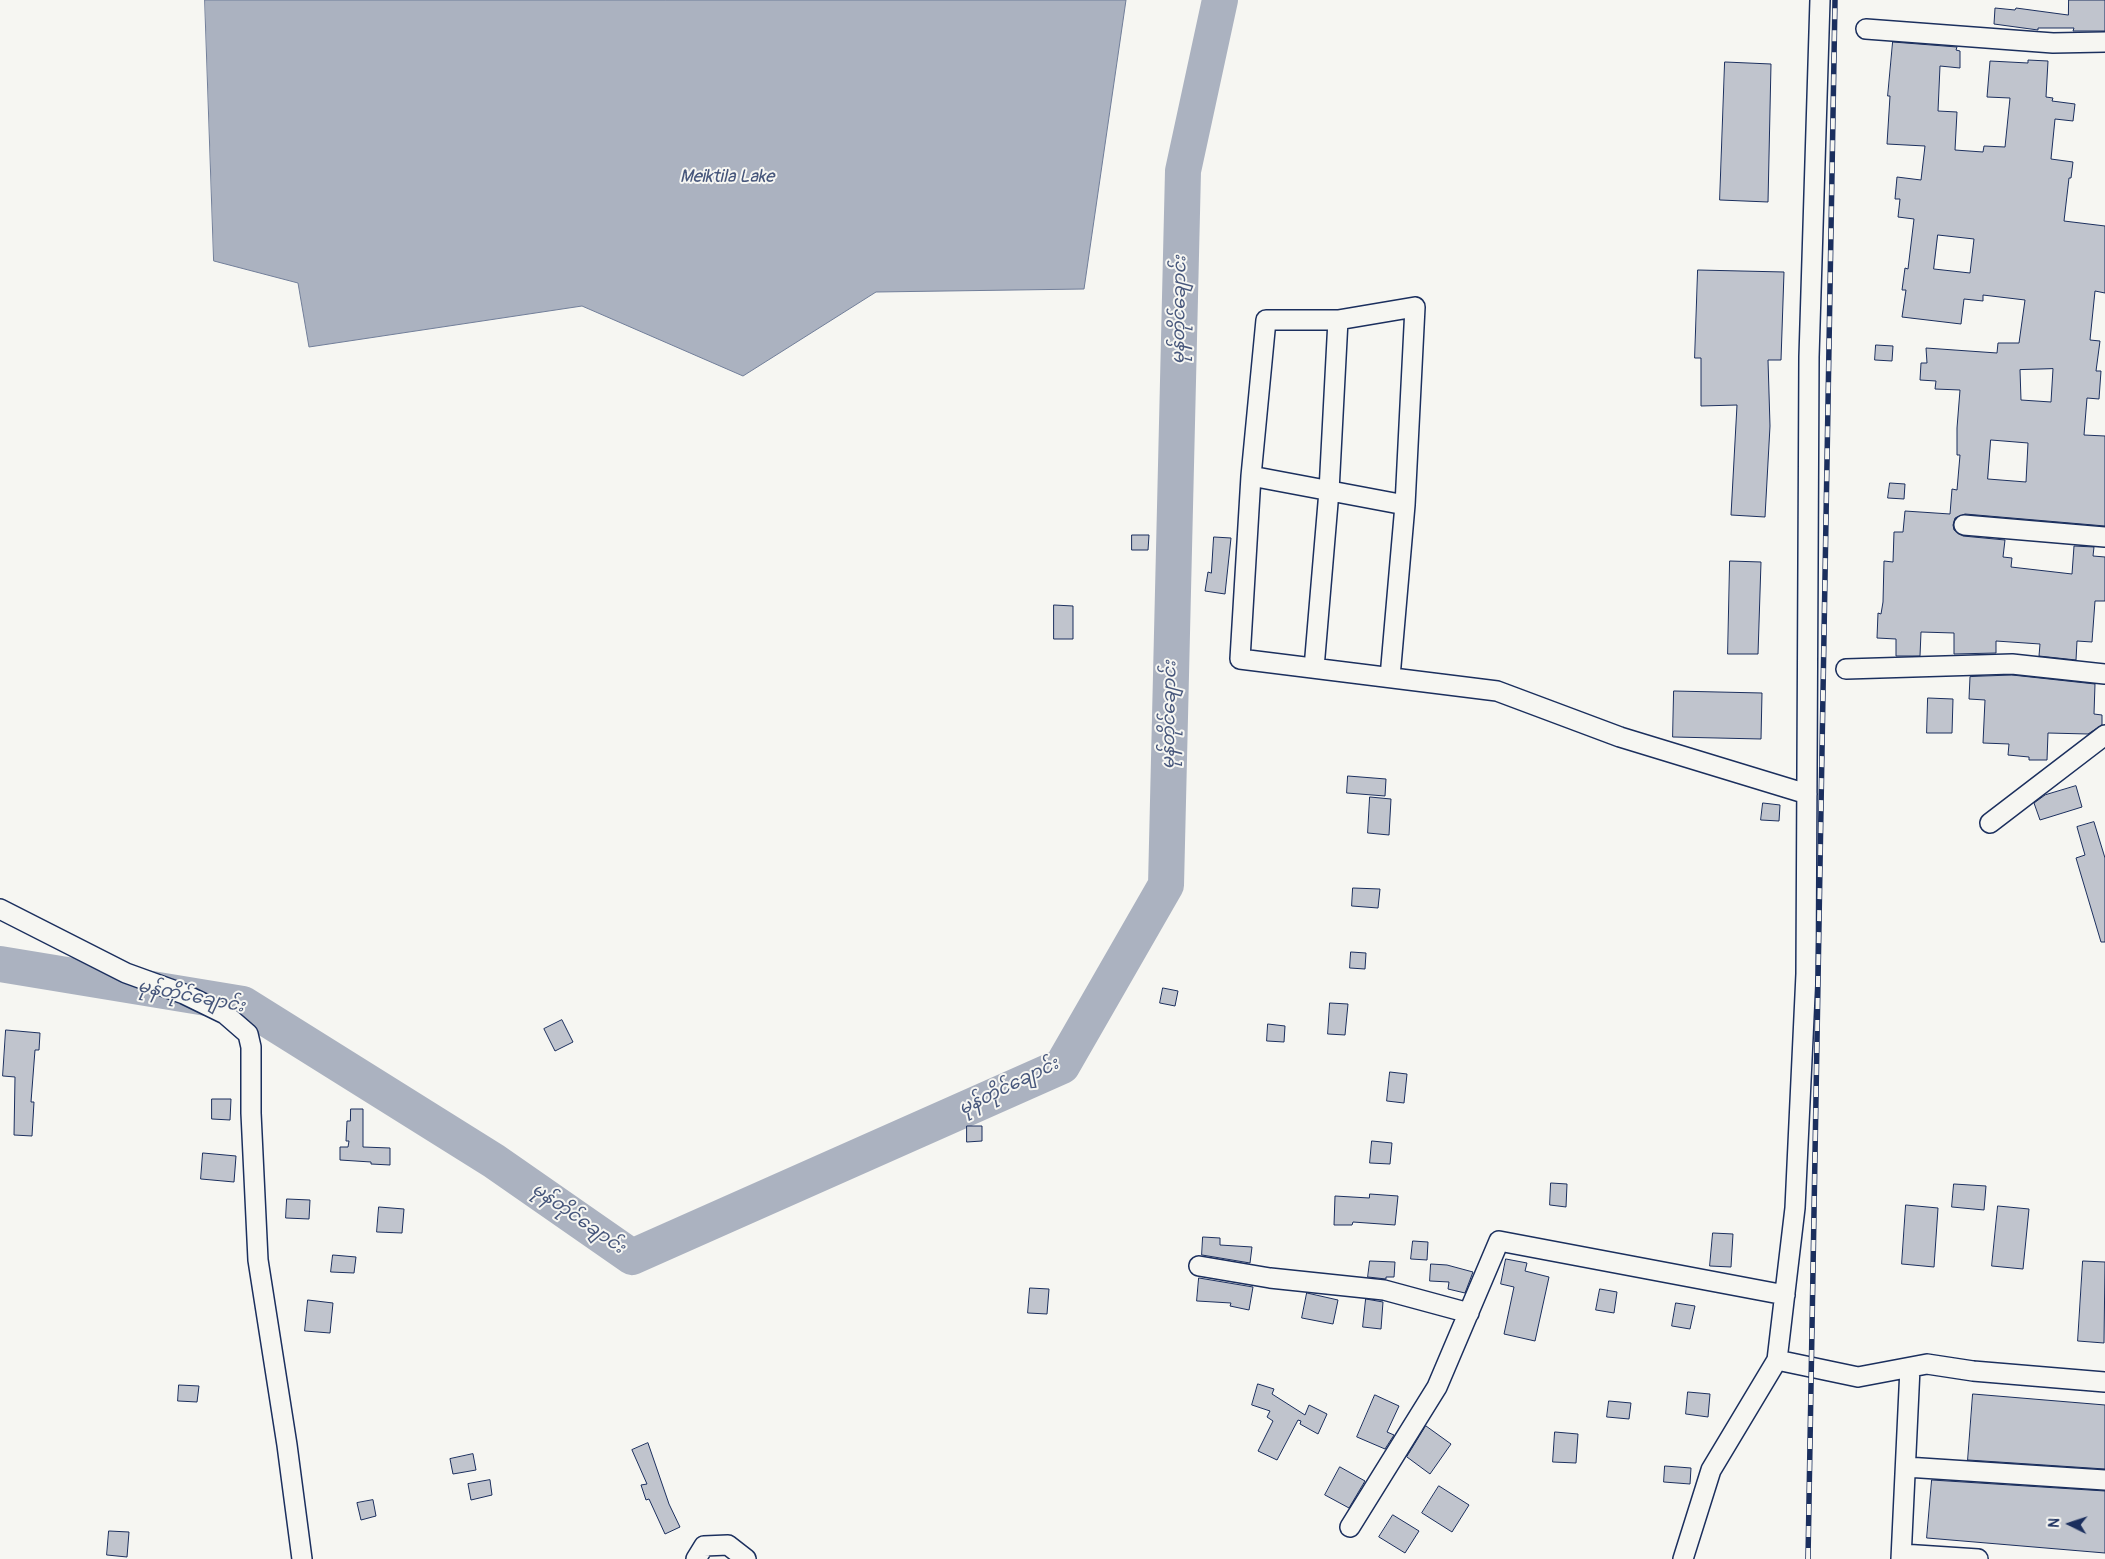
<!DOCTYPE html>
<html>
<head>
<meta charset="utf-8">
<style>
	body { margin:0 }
	#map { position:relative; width:2105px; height:1559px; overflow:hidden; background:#f6f6f2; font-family:Pangolin,sans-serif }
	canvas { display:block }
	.north { position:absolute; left:2045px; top:1499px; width:50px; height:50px; -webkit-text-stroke:4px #f6f6f2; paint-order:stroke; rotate:274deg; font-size:14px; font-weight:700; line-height:20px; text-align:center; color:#1b2f5e }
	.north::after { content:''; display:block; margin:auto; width:18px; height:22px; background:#1b2f5e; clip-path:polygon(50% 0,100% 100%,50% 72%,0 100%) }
</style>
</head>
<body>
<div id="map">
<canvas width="2105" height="1559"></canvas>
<div class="north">N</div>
</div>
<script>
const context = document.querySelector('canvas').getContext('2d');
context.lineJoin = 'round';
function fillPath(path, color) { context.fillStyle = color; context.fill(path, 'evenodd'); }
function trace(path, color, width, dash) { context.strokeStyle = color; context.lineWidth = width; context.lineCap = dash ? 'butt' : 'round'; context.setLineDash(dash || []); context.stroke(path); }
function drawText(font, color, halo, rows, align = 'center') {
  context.font = font + ' Pangolin,"Noto Sans Myanmar",sans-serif'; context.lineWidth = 4; context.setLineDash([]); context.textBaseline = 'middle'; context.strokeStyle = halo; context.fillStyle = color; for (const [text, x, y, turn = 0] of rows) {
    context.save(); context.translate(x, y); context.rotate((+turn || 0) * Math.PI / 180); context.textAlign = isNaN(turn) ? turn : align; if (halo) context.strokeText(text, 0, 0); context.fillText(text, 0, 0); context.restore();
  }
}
const water = new Path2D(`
	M205 0H1126L1084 289 876 292 743 376 582 306 309 347 298 283 214 261Z`);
const river = new Path2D(`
	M0 964 243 1004 494 1161 632 1257 1062 1066 1166 885 1183 171 1220 0`);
const building = new Path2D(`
	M2069 0H2105V31H2073L2074 28H2038V30L1994 24 1995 8 2015 10 2016 8 2068 15Z
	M1893 42 1957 47 1956 50 1960 51V68L1940 66 1938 111 1957 112 1955 150 1983 152 1984 146 2005 147 2010 98 1987 97 1990 61 2028 63V60L2048 61 2046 97 2053 98 2052 101 2075 104 2073 121 2055 119 2051 159 2073 162 2071 178H2069L2064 221 2105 226V293L2095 291 2090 340 2100 341 2096 371H2101L2099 399 2087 398 2084 435 2105 436V526L1965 514 1955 518 1953 525 1954 530 1963 536 2005 540 2003 557 2012 558 2011 567 2072 574 2074 546 2094 547 2093 556 2105 557V601H2095L2092 642 2077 641 2076 660 2039 656 2040 644 1996 641V653L1954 654V633L1921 632 1920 656H1896V639L1877 638 1878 613 1881 614 1883 602 1884 561 1893 562 1894 532H1903L1905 511 1950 514 1952 489 1957 490 1960 455H1957V428L1960 390 1935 389 1936 381 1920 380 1921 363H1927L1926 348 1997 353 1998 343H2019L2025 300 1983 295V301L1964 299 1961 324 1902 317 1906 290H1902L1905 268 1908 269 1914 219 1898 217 1900 199H1895L1897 177 1921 180 1925 146 1887 144 1890 96H1888ZM1938 235 1974 239 1970 273 1934 269ZM2053 369 2051 402 2021 400 2020 370ZM1991 440 2028 443 2026 482 1988 479Z
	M1725 62 1771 64 1768 202 1720 200Z
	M1698 270 1784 272 1781 360H1768L1770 426 1765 517 1731 515 1737 405 1701 406V358H1695Z
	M1876 345 1893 346 1892 361 1875 360Z
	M1890 483 1905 484 1904 499 1888 498Z
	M1132 535H1149L1148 550H1132Z
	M1214 537 1231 538 1225 594 1205 591 1208 572 1211 573Z
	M1730 561 1761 562 1758 654H1728Z
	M1054 605 1073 606V639H1054Z
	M2012 675 2095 684 2094 714 2102 715V725L2088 734 2048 733 2047 760H2029V757L2008 755 2009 744 1983 743 1985 700 1969 699 1970 677Z
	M1674 691 1762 693 1761 739 1673 737Z
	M1928 698 1953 699 1952 733H1927Z
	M1348 776 1386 779 1385 796 1347 793Z
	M2076 786 2082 807 2040 820 2034 803 2045 795Z
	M1370 797 1391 799 1389 835 1368 833Z
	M1763 803 1780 805 1779 821 1761 820Z
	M2094 822 2105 858V942H2101L2076 858 2085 855 2077 827Z
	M1353 888 1380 889 1378 908 1352 906Z
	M1351 952 1366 953 1365 969 1350 968Z
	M1163 988 1178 991 1175 1006 1160 1003Z
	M1330 1003 1348 1004 1345 1035 1328 1034Z
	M562 1020 573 1042 555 1051 544 1029Z
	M1268 1024 1285 1026 1284 1042 1267 1041Z
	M6 1030 40 1033 39 1050H35L31 1102H34L32 1136 14 1135 15 1077 3 1076Z
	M1390 1072 1407 1074 1404 1103 1387 1101Z
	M212 1099H231L230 1120 212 1119Z
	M351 1109H363V1147L390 1148V1165L371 1164V1162L340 1160V1147H348L349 1141H346L347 1121H350Z
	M967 1126H982V1141L967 1142Z
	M1372 1141 1392 1143 1390 1164 1370 1163Z
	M203 1153 236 1156 234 1182 201 1179Z
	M1551 1183 1567 1184 1566 1207 1550 1205Z
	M1954 1184 1986 1186 1984 1210 1952 1207Z
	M1370 1194 1398 1196 1395 1225 1353 1222 1352 1225H1334L1335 1196 1369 1198Z
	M287 1199 310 1200 309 1219 286 1218Z
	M1906 1205 1938 1208 1934 1267 1902 1264Z
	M1998 1206 2029 1209 2023 1269 1992 1266Z
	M379 1207 404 1209 402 1233 377 1232Z
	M1713 1233 1733 1234 1731 1267 1710 1266Z
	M1203 1237 1220 1238V1245L1252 1247 1250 1263 1202 1255Z
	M1413 1241 1428 1242 1427 1260 1411 1259Z
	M333 1255 356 1257 354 1273 331 1272Z
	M1506 1259 1527 1263 1525 1271 1549 1277 1535 1341 1504 1334 1514 1287 1501 1284Z
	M1370 1261 1395 1262 1394 1277H1386V1279L1368 1277Z
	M2083 1261 2105 1262 2104 1343 2078 1341Z
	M1431 1264 1447 1265 1473 1272 1465 1293 1448 1289 1449 1282 1430 1281Z
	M1199 1278 1253 1287 1249 1310 1230 1306 1231 1303 1197 1301Z
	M1030 1288 1049 1289 1047 1314 1028 1313Z
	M1600 1289 1617 1292 1614 1313 1596 1310Z
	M1307 1293 1338 1300 1333 1324 1302 1318Z
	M1366 1299 1383 1302 1381 1329 1363 1327Z
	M308 1300 333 1303 330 1333 305 1331Z
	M1676 1303 1695 1306 1690 1329 1672 1326Z
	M1258 1384 1274 1389 1272 1394 1305 1415 1309 1405 1327 1414 1318 1434 1300 1424 1301 1421 1298 1420 1277 1460 1258 1451 1273 1421 1267 1417 1270 1411 1252 1405Z
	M179 1385 199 1386 197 1402 178 1401Z
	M1688 1392 1710 1394 1708 1417 1686 1414Z
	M1973 1394 2105 1405V1469L1968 1460Z
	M1375 1395 1399 1406 1387 1432 1394 1435 1385 1449 1357 1437Z
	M1609 1401 1631 1403 1629 1419 1607 1417Z
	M1426 1426 1451 1444 1430 1474 1407 1457Z
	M1555 1432 1578 1434 1576 1463 1553 1462Z
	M648 1443 669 1504 680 1527 665 1534 649 1499 646 1500 641 1485 647 1484 632 1450Z
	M473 1454 476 1470 453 1474 450 1459Z
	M1665 1466 1691 1468 1690 1484 1664 1482Z
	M1340 1467 1365 1481 1349 1508 1325 1495Z
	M490 1480 492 1495 471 1500 468 1484Z
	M1932 1480 2105 1491V1553L1927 1538Z
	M1439 1486 1469 1505 1452 1532 1422 1513Z
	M373 1500 376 1516 361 1520 357 1503Z
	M1393 1515 1419 1531 1405 1553 1379 1537Z
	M109 1531 129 1532 127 1557 107 1555Z`);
const minor = new Path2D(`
	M1866 29 2053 43 2105 42
	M1251 476 1405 505 1390 677
	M1405 505 1415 307 1338 320H1266L1251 476 1240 659 1497 691 1620 737 1807 794
	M1964 525 2105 537
	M1314 668 1329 491 1338 320
	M1846 669 2012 664 2105 674
	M1990 823 2105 735
	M0 909 126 973 184 994 225 1014 248 1034 251 1047V1113L258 1260 287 1445 302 1559
	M1199 1266 1270 1278 1384 1290 1469 1313
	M1777 1360 1795 1208 1806 974 1809 357 1820 0
	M1906 1467 2105 1480
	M1350 1527 1437 1387 1499 1241 1785 1295
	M1902 1554 1978 1559
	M696 1559 704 1546 728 1545 746 1559
	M1683 1559 1711 1470 1777 1360 1858 1377 1927 1364 1973 1371 2105 1382
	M1901 1559 1910 1368`);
const rail = new Path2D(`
	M1808 1559 1835 0`);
const waterNames = [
	["Meiktila Lake",727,177],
	["မုန်တိုင်ချောင်း",1180,310,-89],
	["မုန်တိုင်ချောင်း",1170,715,-89],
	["မုန်တိုင်ချောင်း",191,997,11],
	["မုန်တိုင်ချောင်း",1009,1087,-26],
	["မုန်တိုင်ချောင်း",578,1219,35]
];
fillPath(water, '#abb2c0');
trace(water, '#717e99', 1);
trace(river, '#abb2c0', 36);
fillPath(building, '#c0c4cd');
trace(building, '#1b2f5e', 1);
trace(minor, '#1b2f5e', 22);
trace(minor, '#f6f6f2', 19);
trace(rail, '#1b2f5e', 5.5);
trace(rail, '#f6f6f2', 4, [11]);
drawText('italic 18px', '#46567b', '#f6f6f2', waterNames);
</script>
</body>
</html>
